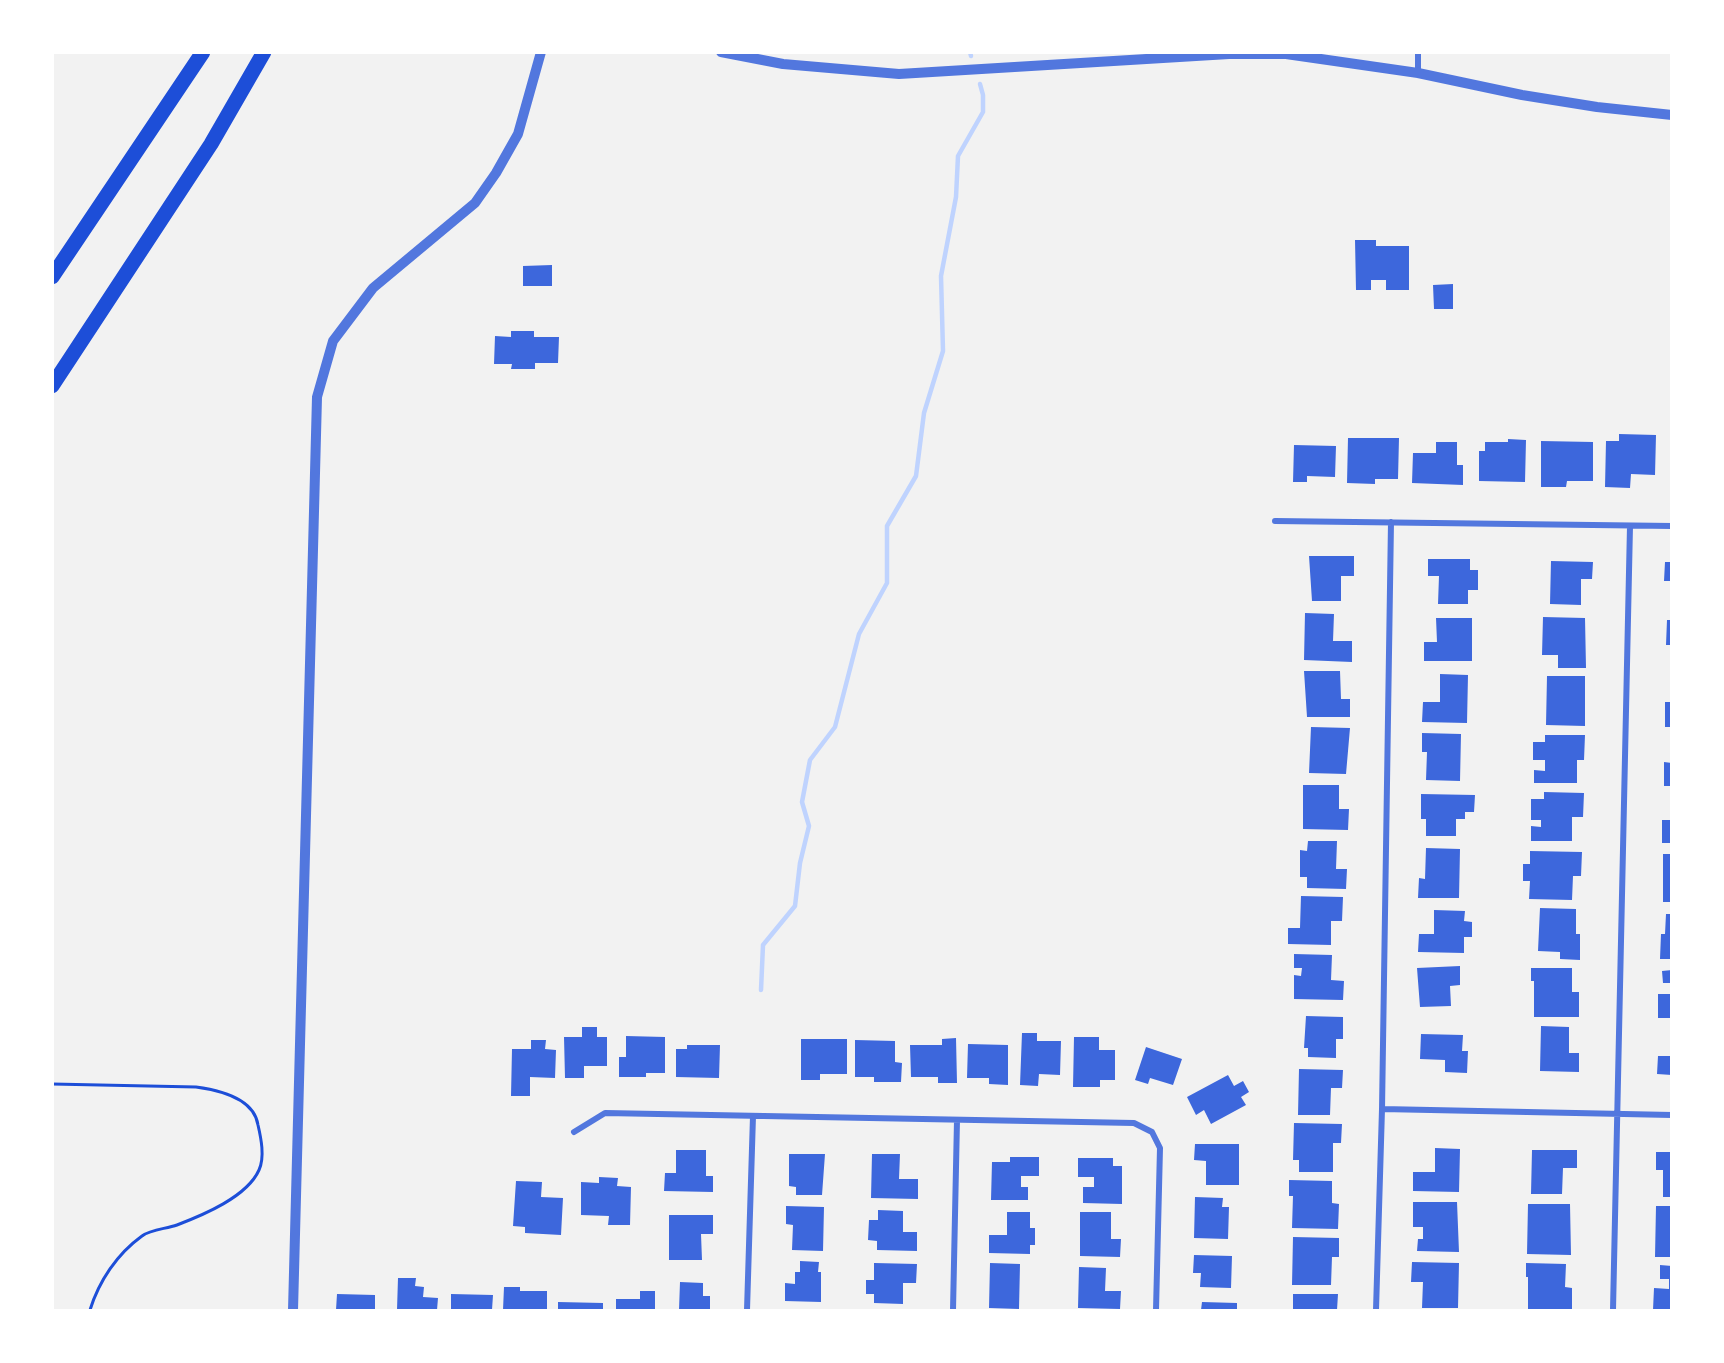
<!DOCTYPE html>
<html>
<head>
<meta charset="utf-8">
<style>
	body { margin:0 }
	#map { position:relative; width:1724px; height:1363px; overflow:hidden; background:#f2f2f2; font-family:Literata,serif }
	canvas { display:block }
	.frame { position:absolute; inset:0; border:54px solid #fff; pointer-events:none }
</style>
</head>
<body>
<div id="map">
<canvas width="1724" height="1363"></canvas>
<div class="frame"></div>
</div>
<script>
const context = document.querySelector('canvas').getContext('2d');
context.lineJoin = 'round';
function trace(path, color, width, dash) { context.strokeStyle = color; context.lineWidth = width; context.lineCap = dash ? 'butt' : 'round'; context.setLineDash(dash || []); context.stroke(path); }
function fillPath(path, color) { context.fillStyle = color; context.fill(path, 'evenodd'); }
const stream = new Path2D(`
	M970 52 971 56
	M761 990 763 945 795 906 800 863 809 826 802 802 810 760 835 727 859 634 887 583V526L916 476 924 413 943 351 941 276 956 197 958 156 983 112V95L980 84`);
const building = new Path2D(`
	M1355 240H1376V246H1409V290H1386V280H1371V290H1356Z
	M552 265V286H523V266Z
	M1453 284V309H1434L1433 285Z
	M511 331H534V337H559L558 363H535V369H511L512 364H494L495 336 511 337Z
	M1619 434 1656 435 1655 475 1631 474 1630 488 1605 487 1606 441H1619Z
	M1348 438H1399L1398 479H1375V484L1347 483Z
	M1508 439 1526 440 1525 482 1479 481V451H1485V442H1508Z
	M1541 441 1593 442V481H1567L1566 487H1541Z
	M1436 442H1457V465H1463V485L1412 483 1413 453H1436Z
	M1294 445 1336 446 1335 477 1307 476V482H1293Z
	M1309 556H1354V576H1341V601H1312Z
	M1428 559H1470V570H1478V590H1468V604H1438L1439 576H1428Z
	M1551 561 1593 562 1592 579H1581V605L1550 604Z
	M1665 562H1672V581H1664Z
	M1305 613 1334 614 1333 641H1352V662L1304 660Z
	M1543 617 1585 618 1586 668H1558V655H1542Z
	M1436 618H1472V661H1424V642H1437Z
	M1667 620H1672V645H1666Z
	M1304 671H1340L1341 699H1350V717H1307Z
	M1440 674 1468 675 1467 723 1422 722 1423 702H1440Z
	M1547 676H1585V726L1546 725Z
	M1665 702H1672V727H1665Z
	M1311 727 1350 728 1346 774 1309 773Z
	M1422 733 1461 734 1460 781 1426 780 1427 752H1422Z
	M1545 735H1585L1584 760H1577V783H1534V770L1545 771V760H1533V742H1545Z
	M1664 762 1672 763V786H1664Z
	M1303 785H1339V809H1349L1348 830 1303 829Z
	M1544 792 1584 793 1583 817H1572V841H1531V826L1541 827V820H1531V799H1544Z
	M1421 794 1475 795 1474 812H1465V819H1456V836H1426V819H1421Z
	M1662 820H1672V843H1662Z
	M1308 841H1337L1336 869H1347L1346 889 1307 888V877H1300V850L1307 851Z
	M1426 848 1460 849 1459 898H1418L1419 878 1425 879Z
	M1530 851 1582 852 1581 876H1573L1572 900 1529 899 1530 881H1523V864H1530Z
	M1663 854H1672V902H1663Z
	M1301 896 1343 897 1342 921H1331V945L1288 944V928H1300Z
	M1540 908 1576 909V934H1580V960L1560 959V952L1538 951Z
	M1434 910 1465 911 1464 921 1472 922V937H1464V953L1418 952 1419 934H1434Z
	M1666 914H1672V959H1660L1661 934H1665Z
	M1294 954 1332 955 1331 980 1344 981 1343 1000 1294 999V975L1301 976 1302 968H1294Z
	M1460 966V985L1450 986 1451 1006 1420 1007 1417 968Z
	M1531 968H1572V992H1579V1017H1534V981H1531Z
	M1672 970V983H1663L1662 971Z
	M1658 994H1672V1018H1658Z
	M1306 1016 1343 1017V1039H1336V1058L1308 1057V1048H1304Z
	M1541 1026 1569 1027V1053H1579V1072L1540 1071Z
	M582 1027H597V1037H607V1066H584V1078H565L564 1037H582Z
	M1022 1033H1037V1041H1061L1060 1075 1039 1074 1038 1086 1020 1085Z
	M1421 1034 1463 1035 1462 1051H1468L1467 1073 1445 1072V1060L1420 1059Z
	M626 1036 665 1037V1073H646V1077H619V1057H626Z
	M1074 1037H1099V1050H1115V1080H1100V1087H1073Z
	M956 1038 957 1083H938V1077H911L910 1045H942V1039Z
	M801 1039H847V1074H820V1080H801Z
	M531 1040H546L545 1049 556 1050 555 1078 530 1077V1096H511L512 1049H531Z
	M855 1040 895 1041V1062L902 1063 901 1082H874V1077H855Z
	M968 1044 1008 1045V1085L989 1084V1078H967Z
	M687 1045H720L719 1078 676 1077V1049H687Z
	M1146 1047 1182 1059 1173 1085 1150 1078 1148 1084 1135 1080Z
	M1658 1056H1672V1075L1657 1074Z
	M1299 1069 1343 1070 1342 1088H1331L1330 1115H1298Z
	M1228 1075 1234 1086 1243 1081 1249 1092 1241 1097 1246 1105 1211 1124 1204 1110 1196 1115 1187 1097Z
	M1294 1123 1342 1124 1341 1143H1333V1172H1299V1160H1293Z
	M1195 1144H1239V1185H1206V1161L1194 1160Z
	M1435 1148 1460 1149 1459 1192 1413 1191V1172H1435Z
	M676 1150H706V1176H713V1192L664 1191 665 1173H676Z
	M1532 1150H1577V1168H1563L1562 1194H1531Z
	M1656 1152H1672V1197H1663V1170H1656Z
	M789 1154H825L822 1195H796V1187L789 1186Z
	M872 1154H900L899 1179H918V1199L871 1198Z
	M1010 1157H1039V1176H1021V1187H1028V1200H991L992 1162H1010Z
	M1078 1158H1113V1166H1122V1204L1083 1203V1187H1094V1177H1078Z
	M599 1177 618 1178 617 1186 631 1187 630 1225H608L609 1216 581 1215V1182L599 1183Z
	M1289 1180 1332 1181V1203L1339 1204 1338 1229 1292 1228 1293 1196H1289Z
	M516 1181 542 1182 541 1197 563 1198 561 1235 525 1233V1227L513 1226Z
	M1195 1197 1223 1198 1222 1207H1229L1228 1239 1194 1238Z
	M1413 1202H1457L1459 1252 1417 1251 1418 1239H1423V1227H1413Z
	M1528 1204H1570L1571 1255 1527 1254Z
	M786 1206 824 1207 823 1251 792 1250 793 1225 786 1224Z
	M1656 1206H1672V1257H1655Z
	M878 1210 903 1211V1232H917V1251L877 1250V1241L868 1240 869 1220H878Z
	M1007 1212H1030V1228H1035V1245H1030V1254L989 1253V1235H1007Z
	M1080 1212H1111V1239H1121L1120 1257 1080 1256Z
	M669 1215H713V1234H701L702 1260H669Z
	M1293 1237 1339 1238V1257H1332L1331 1285H1292Z
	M1194 1255 1232 1256 1231 1288 1200 1287 1201 1273H1193Z
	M800 1261 819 1262 818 1272H821V1302L785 1301V1283L795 1284V1272H800Z
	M1412 1262 1459 1263 1458 1308H1422L1423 1282H1411Z
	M874 1263 917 1264 916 1283H903V1304L874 1303V1294H866V1280H874Z
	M990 1263 1020 1264 1019 1309 989 1308Z
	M1526 1263 1566 1264 1565 1287 1572 1288V1310H1528V1277H1526Z
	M1660 1265 1672 1266V1310H1653L1654 1288 1669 1289V1279H1660Z
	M1079 1267 1106 1268 1105 1291H1121L1120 1309 1078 1308Z
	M398 1278H416L415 1286 424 1287 423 1297 438 1298 437 1310H397Z
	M680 1282 703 1283V1296H710V1310H679Z
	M504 1287H520V1291H547V1310H503Z
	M640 1291H655V1310H616V1299H640Z
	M337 1294 375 1295V1310H336Z
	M451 1294 493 1295 492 1310H451Z
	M1293 1294H1338L1337 1310H1293Z
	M558 1302 603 1303V1310H558Z
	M1202 1302 1237 1303V1310H1201Z`);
const path = new Path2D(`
	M52 1084 196 1087C218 1090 254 1098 258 1125 261 1138 265 1157 259 1170 247 1197 203 1215 177 1225 166 1229 151 1229 142 1236 117 1254 99 1281 90 1310`);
const minor = new Path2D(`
	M1418 73V52
	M1275 521 1672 526
	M1382 1109 1672 1115
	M574 1132 605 1113 1134 1123 1152 1132 1160 1148 1156 1310
	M747 1310 753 1116
	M953 1310 957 1120
	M1376 1310 1382 1109 1391 522
	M1613 1310 1630 526`);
const tertiary = new Path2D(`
	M721 52 783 64 899 74 1229 54H1286L1418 73 1522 95 1597 107 1672 115
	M293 1310 317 397 333 341 373 288 475 203 496 173 518 134 541 52`);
const motorway = new Path2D(`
	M52 277 203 52
	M52 386 211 144 264 52`);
trace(stream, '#bfd3fe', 4.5);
fillPath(building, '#3d67dc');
trace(path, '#1d4ed8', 3);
trace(minor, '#5277de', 6);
trace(tertiary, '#5277de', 10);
trace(motorway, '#1d4ed8', 15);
</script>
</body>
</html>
